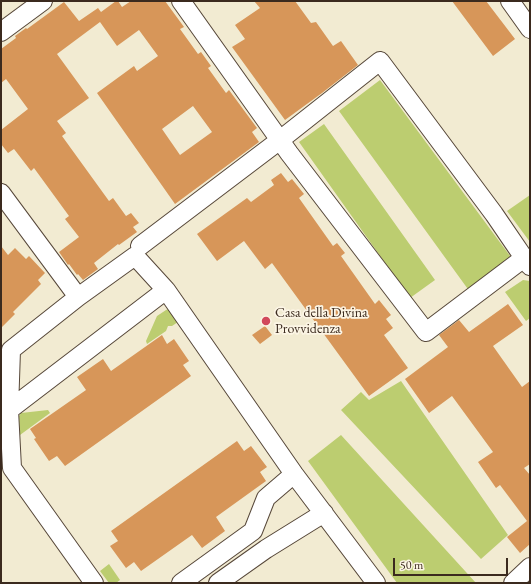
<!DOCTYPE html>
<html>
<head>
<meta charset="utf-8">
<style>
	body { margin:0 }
	#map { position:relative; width:531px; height:584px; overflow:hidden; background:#f2ebd2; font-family:"EB Garamond",serif }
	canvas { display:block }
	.frame { position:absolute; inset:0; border:2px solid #3b2a1e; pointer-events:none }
	.scale { position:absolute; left:393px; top:558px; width:115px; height:18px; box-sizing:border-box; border:2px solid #3b2a1e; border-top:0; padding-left:5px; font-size:12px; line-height:14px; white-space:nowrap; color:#3b2a1e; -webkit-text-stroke:3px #fcf5e5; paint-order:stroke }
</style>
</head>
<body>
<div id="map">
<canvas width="531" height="584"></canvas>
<div class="frame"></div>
<div class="scale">50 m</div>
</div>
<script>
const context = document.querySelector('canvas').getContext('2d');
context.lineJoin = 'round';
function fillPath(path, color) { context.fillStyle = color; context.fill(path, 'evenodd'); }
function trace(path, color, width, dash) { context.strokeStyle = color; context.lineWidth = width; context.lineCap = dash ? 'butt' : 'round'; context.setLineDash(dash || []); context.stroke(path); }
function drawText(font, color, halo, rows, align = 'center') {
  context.font = font + ' "EB Garamond",serif'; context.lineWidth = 3.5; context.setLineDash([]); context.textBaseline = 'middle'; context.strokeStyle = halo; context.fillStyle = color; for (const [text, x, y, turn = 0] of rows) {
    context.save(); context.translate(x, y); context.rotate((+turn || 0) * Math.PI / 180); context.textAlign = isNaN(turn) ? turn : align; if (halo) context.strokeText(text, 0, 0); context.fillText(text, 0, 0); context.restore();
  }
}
const green = new Path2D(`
	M380 80 513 260 470 292 339 111Z
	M324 124 435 280 410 298 299 142Z
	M530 195V242L507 211Z
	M523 280 530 281V318L526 321 505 292Z
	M168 309 178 322 172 326H168L166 331 147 344 146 341 157 316 166 310Z
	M401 381 508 535 481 559 341 410 361 392 369 400Z
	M48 410 50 413 20 435 19 416 21 413Z
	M341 435 476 583H397L308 461Z
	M109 564 120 580 116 583H109L100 571Z`);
const building = new Path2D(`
	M116 1H118L122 7 131 1H165L184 27 180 29 198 54 201 52 211 66 208 68 226 93 229 90 257 128 252 132 259 142 175 204 97 93 134 66 137 71 158 56 139 30 117 46 100 22 57 54 89 98 57 121 66 133 62 136 109 201 113 198 126 216 131 213 139 223 133 227 137 232 119 245 118 244 94 263 98 269 83 280 78 274 77 275 69 264 68 265 59 252 79 237 65 219 69 216 34 168 31 171 14 149 8 153 1 144V130L28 109 6 79 1 83V49L16 38 15 36 26 28 27 29 64 2 79 21 98 8 101 12ZM193 106 212 132 180 155 162 129Z
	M254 1H295L311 23 316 22 333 46 341 41 358 65 322 93 285 120 232 47 245 39 235 25 260 8Z
	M452 1H486L515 39 493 56Z
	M281 173 288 182 292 179 304 194 299 198 333 246 337 243 345 253 341 256 375 304 379 300 391 315 386 319 393 328 384 335 408 368 369 396 272 263 265 269 244 241 217 261 197 234 247 198 251 202 274 185 271 180Z
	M1 246 8 255 15 248 26 259 29 256 45 273 38 280 41 284 13 312 15 314 1 328Z
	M508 304 523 325 493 346 522 387 530 381V464L524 468 530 475V544L520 553 507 537 527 521 500 485 496 488 478 462 493 452 452 396 429 413 405 379 448 347 439 335 459 320 469 332Z
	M265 326 272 335 260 344 252 335Z
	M162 335 167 344 174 339 189 361 183 365 191 376 65 466 57 456 49 461 34 439 36 438 30 429 86 390 77 377 103 359 111 371Z
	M237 441 244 451 251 446 267 467 260 472 266 481 216 517 225 531 202 548 192 535 141 571 134 562 126 568 110 546 118 541 111 531Z`);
const minor = new Path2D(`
	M181 1 289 153 426 332 524 258 530 266
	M510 1 530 29
	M1 32 43 1
	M1 193 78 297
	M140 246 280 140 380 61 494 214 524 258
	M9 410 11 350 78 297 135 256 166 290
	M94 583 12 468 9 410 166 290 294 474 376 583
	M181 583 253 531 266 498 294 474
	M218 583 266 549 324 513
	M513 583 530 567`);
const markers = [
	[266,321,5,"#d1495b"]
];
const poiNames = [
	["Casa della Divina",275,313],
	["Provvidenza",275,329]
];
fillPath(green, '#bccd70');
fillPath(building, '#d79659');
trace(minor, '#564739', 20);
trace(minor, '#fff', 18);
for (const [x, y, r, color] of markers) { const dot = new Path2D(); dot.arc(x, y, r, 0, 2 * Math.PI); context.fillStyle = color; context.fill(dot); trace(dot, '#fcf5e5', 1.5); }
drawText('14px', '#3b2a1e', '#fcf5e5', poiNames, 'left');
</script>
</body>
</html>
